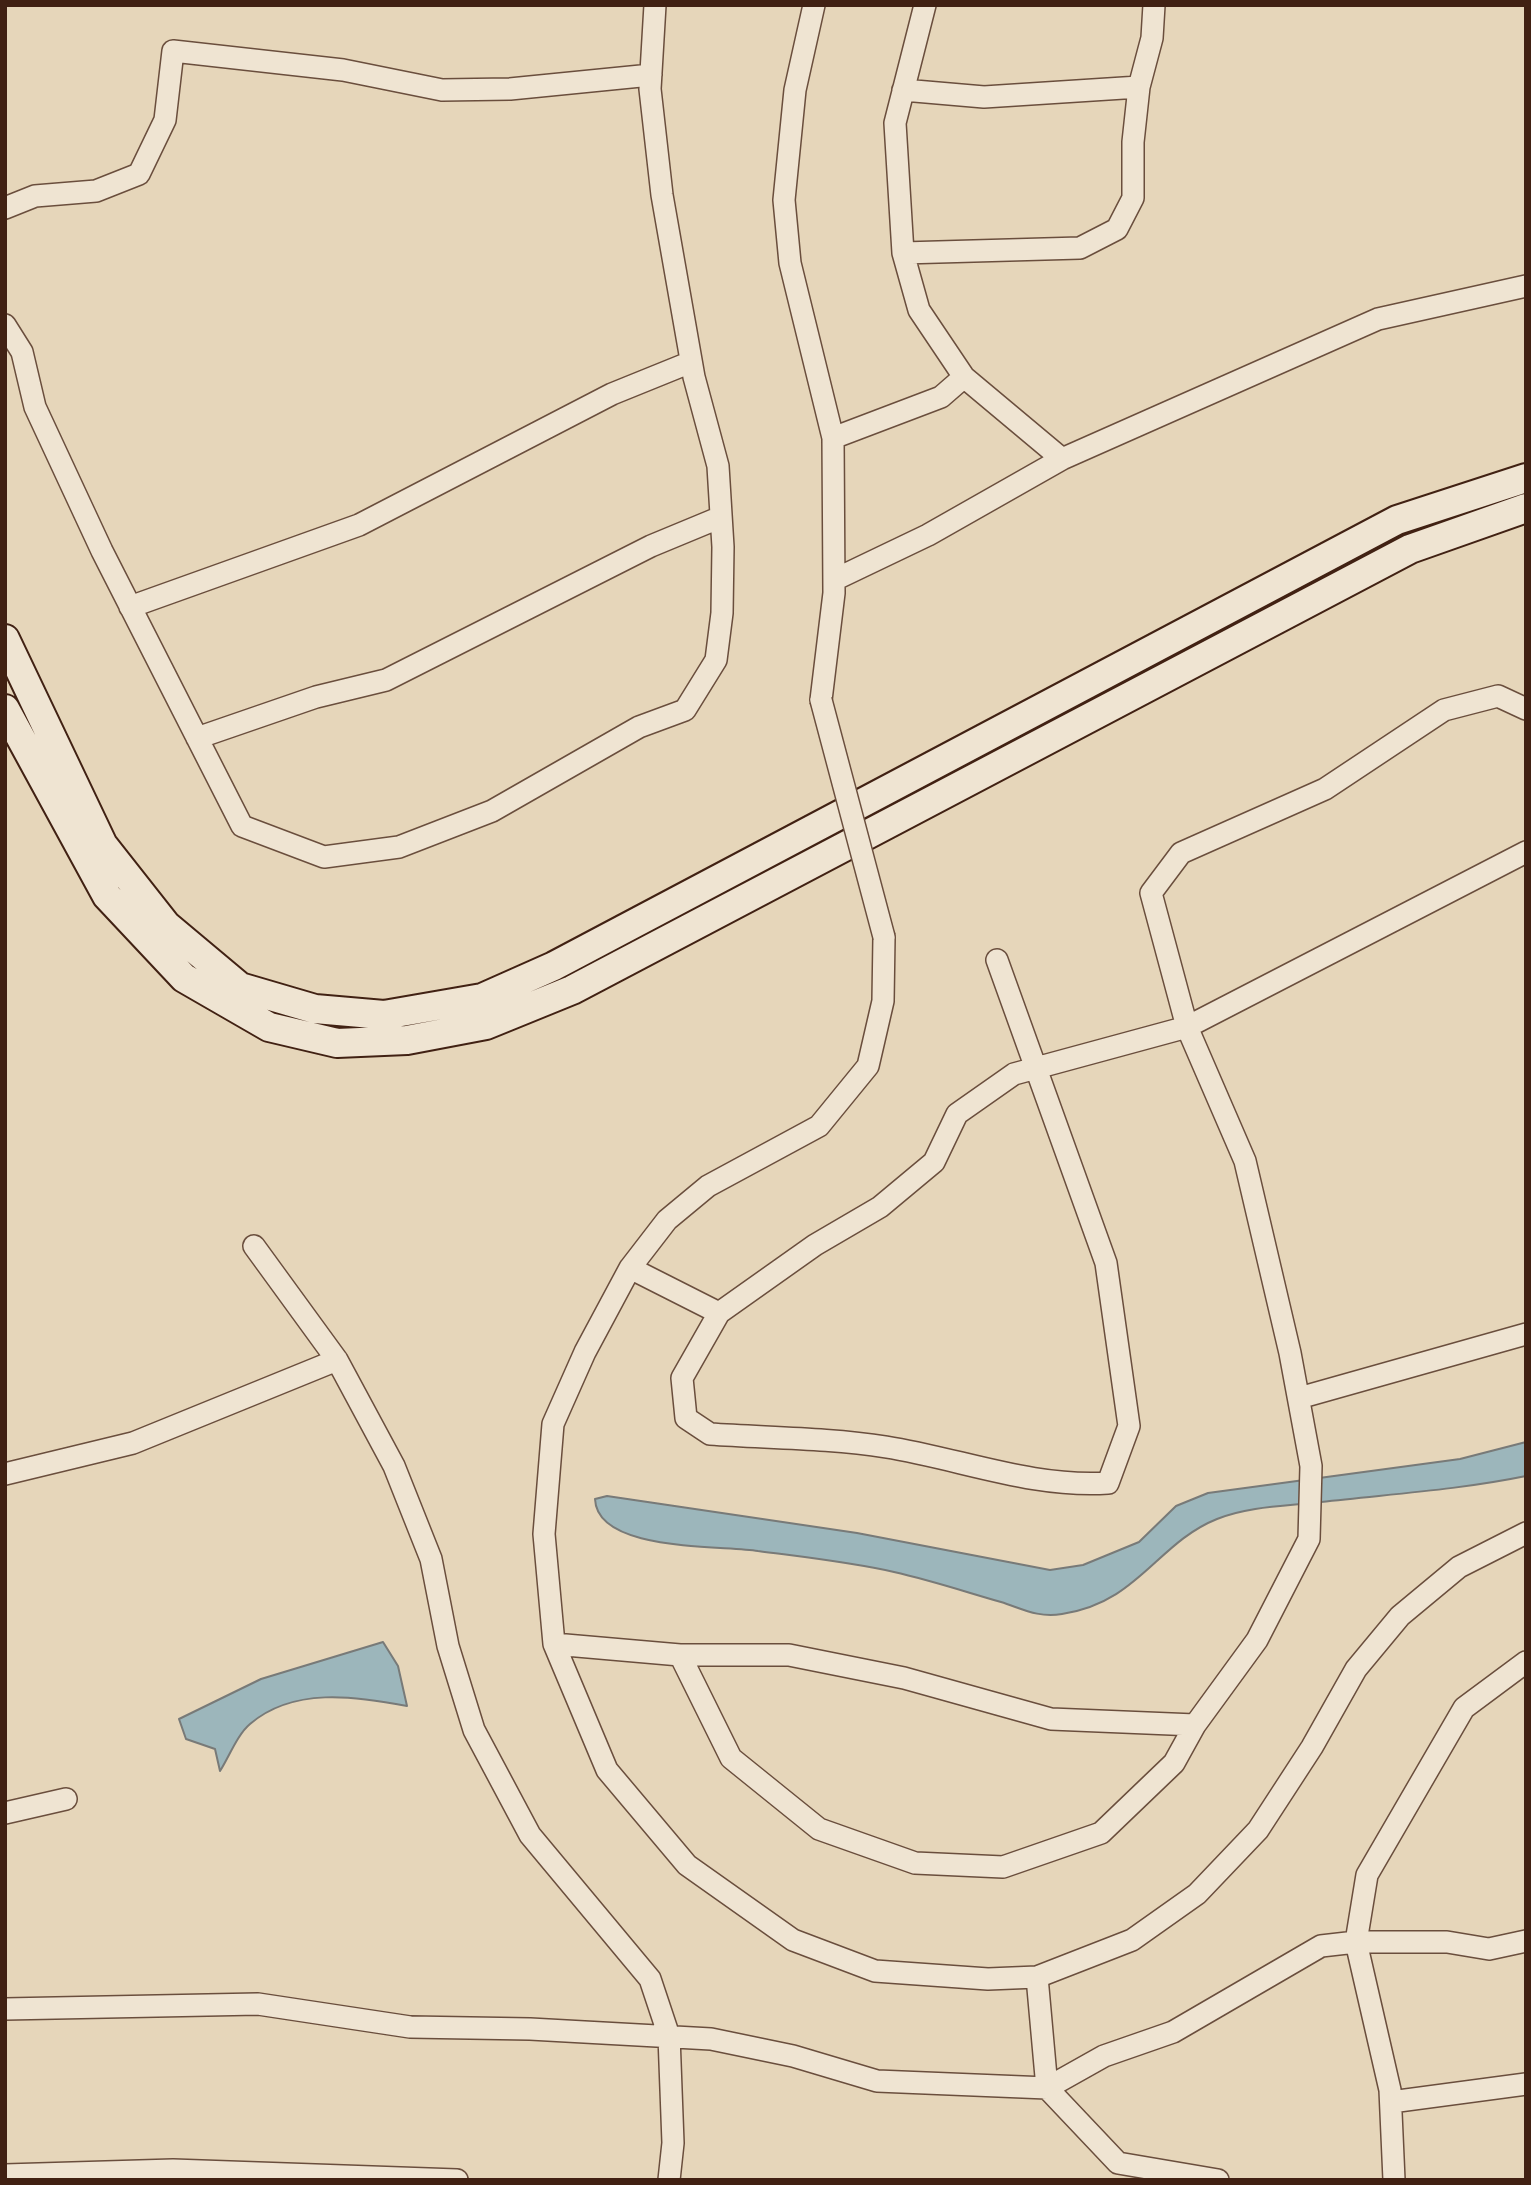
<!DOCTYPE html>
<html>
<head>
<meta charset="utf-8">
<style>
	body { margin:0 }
	#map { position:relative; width:1531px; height:2185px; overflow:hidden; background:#e6d6ba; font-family:"IM FELL English",serif }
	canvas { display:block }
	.frame { position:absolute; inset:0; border:7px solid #412113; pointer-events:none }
</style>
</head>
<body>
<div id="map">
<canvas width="1531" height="2185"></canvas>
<div class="frame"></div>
</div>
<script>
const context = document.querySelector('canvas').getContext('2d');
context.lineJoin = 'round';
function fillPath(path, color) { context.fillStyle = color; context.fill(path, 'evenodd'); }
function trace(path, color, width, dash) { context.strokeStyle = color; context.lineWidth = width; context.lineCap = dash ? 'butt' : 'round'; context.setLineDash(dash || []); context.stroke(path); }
const water = new Path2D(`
	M1526 1442V1476C1458 1490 1390 1494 1321 1502 1288 1506 1249 1506 1217 1519 1157 1543 1138 1603 1062 1614 1038 1618 1023 1609 1001 1602 966 1592 930 1580 894 1572 850 1562 803 1557 758 1551 720 1545 597 1552 595 1499L607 1496 857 1533 1050 1570 1083 1565 1139 1542 1176 1506 1208 1493 1460 1459Z
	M383 1642 398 1666 407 1706C355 1696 293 1687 250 1724 237 1735 229 1757 220 1771L215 1749 186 1739 179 1719 261 1679Z`);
const street = new Path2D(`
	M814 5 795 90 784 200 790 263 833 438 834 593 821 700
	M903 90 984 97 1139 87
	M5 208 35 196 96 191 139 174 165 120 173 51 343 70 442 90 510 89 651 75
	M903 253 1080 248 1117 229 1133 198V142L1139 87 1152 38 1154 5
	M5 325 22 352 35 407 102 551 242 826 324 857 399 847 492 811 639 727 685 710 716 660 722 613 723 547 718 466 694 377 662 195 650 89 655 5
	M964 377 1062 459 1378 319 1526 286
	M833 438 941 397 964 377 919 310 903 253 895 123 925 5
	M834 580 928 535 1062 459
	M130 607 359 525 612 394 691 362
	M197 738 316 697 386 680 651 546 721 517
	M884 937 883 1001 868 1066 819 1126 708 1186 667 1220 630 1268 585 1352 553 1424 544 1534 554 1644 607 1770 687 1865 793 1940 875 1971 988 1979 1037 1977 1132 1940 1197 1894 1258 1830 1312 1747 1356 1669 1400 1616 1459 1567 1526 1533
	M254 1246 337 1360 394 1466 431 1559 448 1646 474 1730 530 1835 650 1979 669 2036 673 2143 669 2180
	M630 1268 719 1313 815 1245 880 1207 934 1162 957 1114 1014 1074 1187 1027 1526 852
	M719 1313 682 1378 686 1418 710 1434C768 1438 829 1438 886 1447 961 1459 1032 1488 1108 1483L1129 1426 1106 1263 997 960
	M1299 1398 1526 1334
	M5 1474 133 1443 337 1360
	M554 1644 680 1655H789L904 1678 1051 1719 1195 1725 1257 1640 1309 1539 1311 1466 1290 1353 1245 1161 1187 1027 1151 893 1181 853 1325 789 1444 710 1498 696 1526 709
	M680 1655 731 1758 819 1829 915 1863 1003 1867 1101 1833 1174 1763 1195 1725
	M5 1813 66 1799
	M1037 1977 1047 2088 1118 2163 1218 2180
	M5 2009 258 2004 410 2027 530 2029 711 2039 793 2056 877 2081 1047 2088 1104 2056 1173 2032 1321 1946 1356 1942H1447L1489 1949 1526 1941
	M1391 2102 1526 2084
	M5 2175 173 2170 457 2180
	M1394 2180 1390 2090 1356 1942 1367 1875 1464 1708 1526 1662`);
const secondary = new Path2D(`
	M5 639 103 845 166 925 240 987 315 1009 384 1015 482 998 554 966 1397 520 1526 478
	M5 709 107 896 184 978 269 1027 337 1043 407 1040 486 1025 572 990 1410 549 1526 508`);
const streetBridge = new Path2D(`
	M821 700 884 937`);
fillPath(water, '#9cb6bb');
trace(water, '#787a78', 2);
trace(street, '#6a4e3d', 24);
trace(secondary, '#412113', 32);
trace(street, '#efe4d2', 21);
trace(secondary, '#efe4d2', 28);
trace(streetBridge, '#6a4e3d', 24, []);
trace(streetBridge, '#efe4d2', 21);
</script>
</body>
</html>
